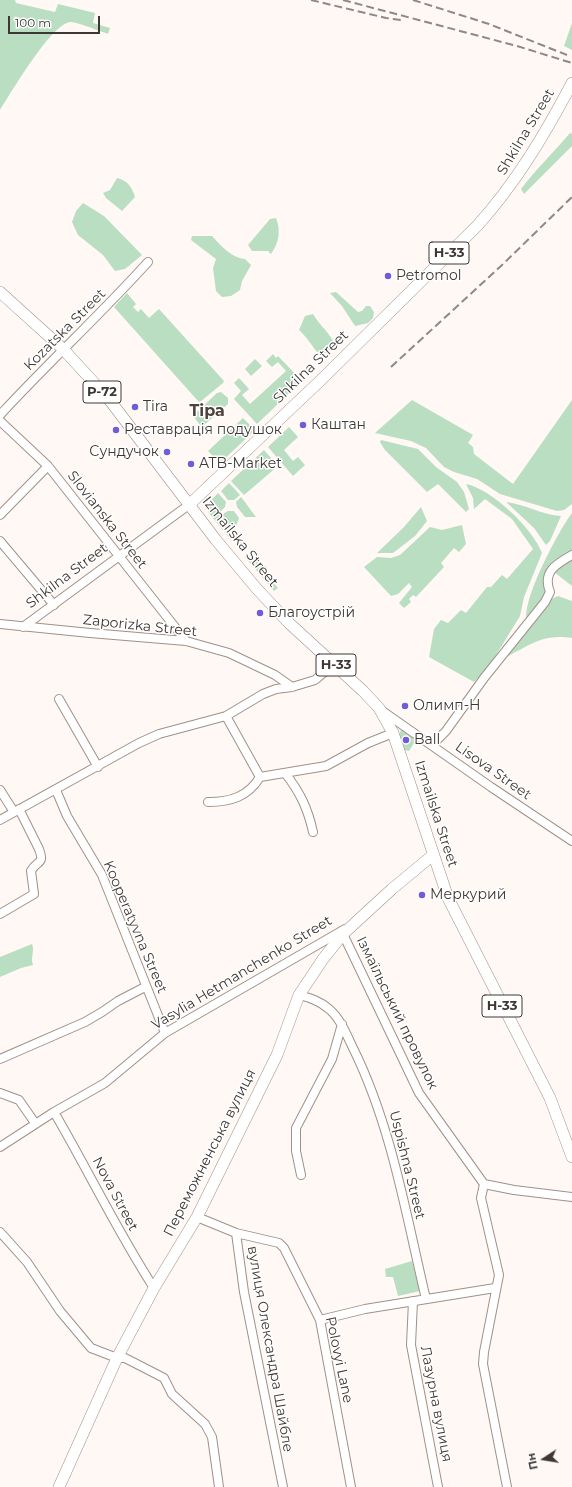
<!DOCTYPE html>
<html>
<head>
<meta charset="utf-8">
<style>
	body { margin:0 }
	#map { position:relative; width:572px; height:1487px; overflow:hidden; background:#fff8f4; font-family:Montserrat,sans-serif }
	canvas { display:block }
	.north { position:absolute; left:524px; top:1439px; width:40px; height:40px; -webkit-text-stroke:3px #fff; paint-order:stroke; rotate:258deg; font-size:11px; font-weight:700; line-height:16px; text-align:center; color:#3e3733 }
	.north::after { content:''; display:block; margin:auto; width:14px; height:18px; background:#3e3733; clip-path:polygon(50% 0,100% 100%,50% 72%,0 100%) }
	.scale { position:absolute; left:8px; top:16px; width:92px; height:18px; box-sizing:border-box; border:2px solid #3e3733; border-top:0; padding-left:5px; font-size:12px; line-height:14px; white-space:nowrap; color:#3e3733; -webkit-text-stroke:3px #fff; paint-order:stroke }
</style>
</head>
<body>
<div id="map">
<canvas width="572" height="1487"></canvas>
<div class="north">Пн</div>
<div class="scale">100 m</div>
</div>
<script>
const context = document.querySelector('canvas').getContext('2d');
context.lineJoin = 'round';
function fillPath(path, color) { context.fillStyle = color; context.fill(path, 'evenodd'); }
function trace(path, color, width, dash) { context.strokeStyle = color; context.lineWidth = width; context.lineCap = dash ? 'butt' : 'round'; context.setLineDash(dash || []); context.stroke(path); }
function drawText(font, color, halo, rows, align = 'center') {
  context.font = font + ' Montserrat,sans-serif'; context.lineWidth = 3; context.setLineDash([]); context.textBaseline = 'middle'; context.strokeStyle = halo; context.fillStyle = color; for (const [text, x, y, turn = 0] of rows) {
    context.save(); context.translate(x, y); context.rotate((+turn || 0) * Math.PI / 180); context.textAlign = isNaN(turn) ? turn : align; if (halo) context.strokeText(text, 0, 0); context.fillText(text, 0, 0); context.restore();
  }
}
const green = new Path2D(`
	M0 0H15L16 3 55 12 58 4 95 13 93 23 110 28 108 34C99 31 78 22 70 22 51 24 11 93 0 110Z
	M572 23V50L564 46Z
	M570 133 572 134V146L524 194 521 189C536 169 554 152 570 133Z
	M117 178C127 180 132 187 135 197L122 211 106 198 103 193 110 190Z
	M83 203 104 216 142 255 125 269 115 271 103 255 78 235 72 222 76 211Z
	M276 218C281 231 279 243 271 254L268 251H252L248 245 270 219Z
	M192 236H212C221 246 232 258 245 259L251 265 242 281 240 290 231 296 222 297 216 291 213 268 216 259 191 240Z
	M336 292 358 312 362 311 366 306H370L374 312 373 318 368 323 355 326 342 306 330 293Z
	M127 293 136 304 133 307 138 312 141 309 149 318 159 309 224 381 223 383 200 402 198 401 114 307Z
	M313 314C320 326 330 333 335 345L326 353H318C311 345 307 337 299 330L305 316Z
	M273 354 276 358 278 356 302 381 257 424 234 399 241 391 234 383 239 378 249 389 242 395 250 404 286 371 278 362 272 367 266 361Z
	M255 359 262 366 251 376 245 369Z
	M221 392 228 398V404L203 426 200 425 194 417 197 412 217 393Z
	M412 400 473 435 468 443 473 447 474 454 513 484 572 400V504L564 510 557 511 500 494 477 479 454 472 444 467 426 448 411 441 375 433Z
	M243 418 254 429 253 432 220 463 208 451Z
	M289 427 298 437 284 450 293 461 298 457 305 465 293 476 268 447Z
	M381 440 418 449 436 467 457 482 464 492 469 509 466 512 438 484 427 492 385 450 380 442Z
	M264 450 278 466 244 495 231 481Z
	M229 483 240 495 234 500H228L221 491Z
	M466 484C492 489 533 529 542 553L524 597 520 616 488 668 474 682 429 657 434 629 441 620 448 623 461 610 466 613 487 587H491L502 575 507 579 533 549 512 519 485 499 474 509 473 498Z
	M218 493 226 502 225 507 219 513 221 515 228 511H234L239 518 231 540 208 512V504Z
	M241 497C247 504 251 511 256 517H245L237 507 236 502Z
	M506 502C525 504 542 515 561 516L550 541 546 545 534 528Z
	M421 507 427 521 415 536 393 553H377L404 527Z
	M572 513V586L554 572 552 574 546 593 527 621C521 601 559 530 572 513Z
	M462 525 466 544 459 552 454 548 441 563 444 567 416 597 413 595 409 599 411 602 404 608 399 603 412 587 409 583 398 594 391 596 364 567 377 557 391 558 400 555 430 527 442 530Z
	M248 555 267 567 265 573 278 588 274 591 245 557Z
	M558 596 572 601V638C542 633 529 646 504 658L549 600Z
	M401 730H404L413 738 414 743 409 751 404 750 399 735Z
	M32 944C35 952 30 957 33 965L21 968 0 977V957Z
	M412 1261 420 1291 398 1296 393 1277H386L385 1269Z`);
const minor = new Path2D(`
	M0 415C48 363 100 315 148 262
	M0 421 48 466 186 641
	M0 515 48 466
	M0 541 54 605
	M0 624 90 633 186 641 229 653 275 675 292 687
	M23 627 190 504
	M59 699 98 767
	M381 710 491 787 572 841
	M226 716 260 777 326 766 368 743 393 733
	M432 745 446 731 484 678 545 602 550 592C542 572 556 564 572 555
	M285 773C300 792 308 809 313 832
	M0 790 14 812
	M56 790 67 816 102 875 165 1033
	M208 802C230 802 248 797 260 777
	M0 820 139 743 159 734 226 716 263 694 276 689 292 687 315 680 334 664
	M0 914 34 894 31 871C37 860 45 865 39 849L19 809
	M343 934 419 1093 484 1184 481 1198 499 1275 484 1352 483 1364 507 1487
	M299 995C310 998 320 1001 329 1009 341 1019 347 1036 354 1050 392 1128 406 1215 426 1299
	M0 1059 85 1022 102 1012 118 1001 145 987
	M0 1093 19 1100 35 1123
	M54 1112C88 1170 117 1231 154 1288
	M0 1147 54 1112 105 1083 165 1033 345 929
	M301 1175 296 1151V1128L332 1059 342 1024
	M484 1184 514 1190 572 1197
	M197 1217 236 1233 244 1292 283 1487
	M0 1232 27 1262 60 1311 91 1348 117 1358H125L164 1378 172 1394 205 1424 212 1437 219 1487
	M236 1233 279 1243 284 1248 320 1320 351 1487
	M413 1301 411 1345 438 1487
	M320 1320 365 1309 495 1288`);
const major = new Path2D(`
	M0 292 63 349 108 398 216 540 257 589 289 623 363 691 379 708 393 733 448 898 550 1098 572 1157
	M190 504 321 380 477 226C516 183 545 134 572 83
	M59 1487 117 1358 154 1288 197 1217 277 1055 299 995 323 959 343 934 392 889 433 855`);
const rail = new Path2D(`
	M311 0 386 18 401 20
	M343 0 517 46 572 63
	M413 0 489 24 567 55
	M391 367 501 266 572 197`);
const markers = [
	[388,276,4,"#705cd6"],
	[135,407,4,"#705cd6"],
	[303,425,4,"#705cd6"],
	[116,430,4,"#705cd6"],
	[167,452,4,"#705cd6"],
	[191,464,4,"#705cd6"],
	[260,613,4,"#705cd6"],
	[405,706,4,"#705cd6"],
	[406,740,4,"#705cd6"],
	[422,895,4,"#705cd6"]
];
const shields = [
	[449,253,40],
	[102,392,38],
	[336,665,40],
	[502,1006,40]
];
const shieldNames = [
	["Н-33",449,253],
	["Р-72",102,392],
	["Н-33",336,665],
	["Н-33",502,1006]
];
const streetNames = [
	["Shkilna Street",526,132,-59],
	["Kozatska Street",65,330,-45],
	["Shkilna Street",311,367,-44],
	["Slovianska Street",107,520,52],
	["Izmailska Street",240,542,51],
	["Shkilna Street",67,576,-37],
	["Zaporizka Street",140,626,6],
	["Lisova Street",493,771,35],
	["Izmailska Street",436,814,72],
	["Kooperatyvna Street",135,927,67],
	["Vasylia Hetmanchenko Street",242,973,-31],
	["Ізмаїльський провулок",397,1013,64],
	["Переможненська вулиця",210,1153,-63],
	["Uspishna Street",407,1165,76],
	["Nova Street",115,1194,62],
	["вулиця Олександра Шайбле",270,1349,80],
	["Polovyi Lane",339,1360,78],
	["Лазурна вулиця",436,1404,79]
];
const poiNames = [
	["Petromol",396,276],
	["Tira",143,407],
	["Каштан",311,425],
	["Реставрація подушок",124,430],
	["Сундучок",159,452,"right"],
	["ATB-Market",199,464],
	["Благоустрій",268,613],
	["Олимп-Н",413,706],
	["Ball",414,740],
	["Меркурий",430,895]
];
const quarterNames = [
	["Тіра",207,411]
];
fillPath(green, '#b9dec2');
trace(minor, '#a09187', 10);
trace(major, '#a09187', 12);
trace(minor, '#fff', 8);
trace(major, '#fff', 11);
trace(rail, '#8f8884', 2, [8, 4]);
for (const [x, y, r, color] of markers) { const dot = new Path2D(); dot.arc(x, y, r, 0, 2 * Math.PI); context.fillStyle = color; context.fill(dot); trace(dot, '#fff', 1.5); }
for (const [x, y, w] of shields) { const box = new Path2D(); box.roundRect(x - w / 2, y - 11, w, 22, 3); context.fillStyle = '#fff'; context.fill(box); trace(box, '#3e3733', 1); }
drawText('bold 13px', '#3e3733', null, shieldNames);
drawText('14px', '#3e3733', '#fff', streetNames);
drawText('14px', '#3e3733', '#fff', poiNames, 'left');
drawText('bold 16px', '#4f423a', '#fff', quarterNames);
</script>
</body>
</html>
